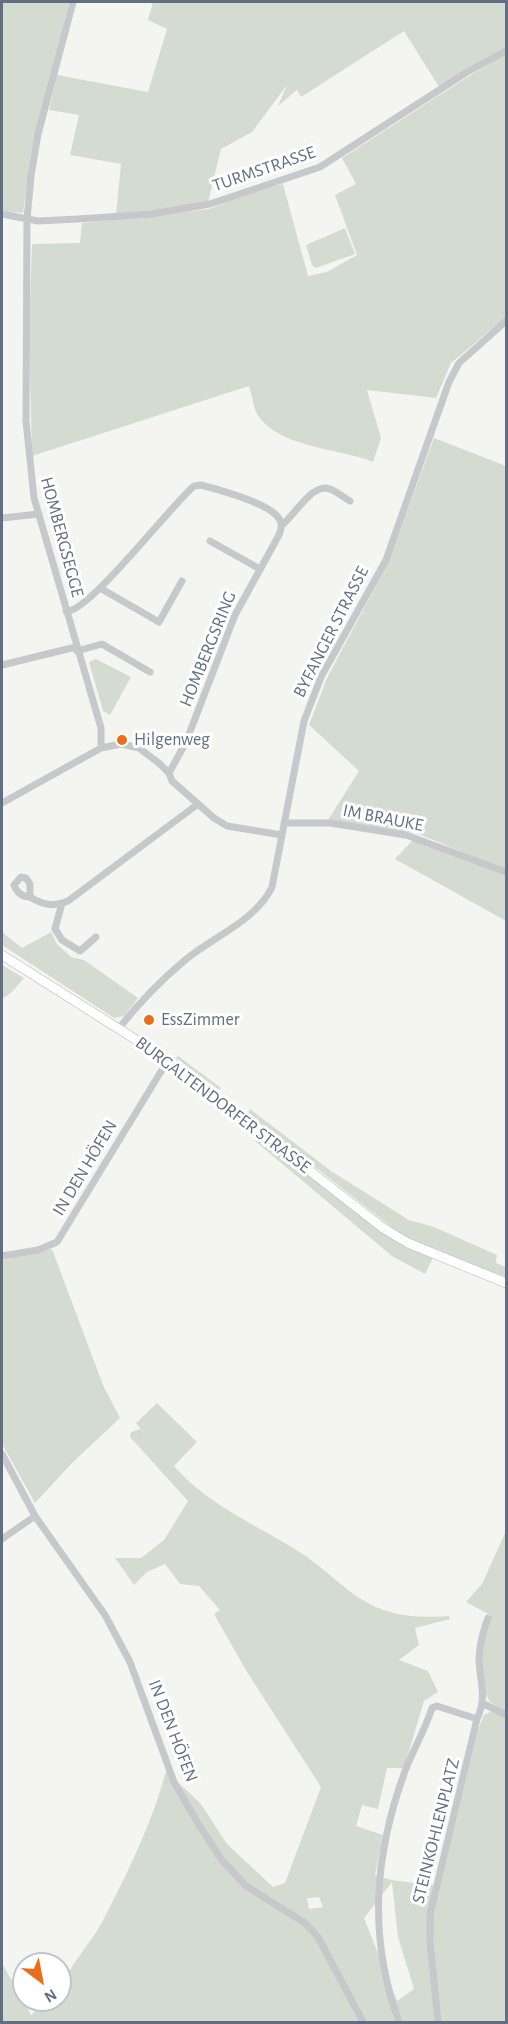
<!DOCTYPE html>
<html>
<head>
<meta charset="utf-8">
<style>
	body { margin:0 }
	#map { position:relative; width:508px; height:2024px; overflow:hidden; background:#f4f5f0; font-family:"Alegreya Sans",sans-serif }
	canvas { display:block }
	.frame { position:absolute; inset:0; border:3px solid #626f83; pointer-events:none }
	.north { position:absolute; left:12px; top:1952px; width:60px; height:60px; box-sizing:border-box; background:#fff; border:2px solid #c0c5cd; border-radius:50%; rotate:148deg; font-size:16px; font-weight:700; line-height:24px; text-align:center; color:#626f83 }
	.north::after { content:''; display:block; margin:auto; width:21px; height:27px; background:#ea6d1a; clip-path:polygon(50% 0,100% 100%,50% 72%,0 100%) }
</style>
</head>
<body>
<div id="map">
<canvas width="508" height="2024"></canvas>
<div class="frame"></div>
<div class="north">N</div>
</div>
<script>
const context = document.querySelector('canvas').getContext('2d');
context.lineJoin = 'round';
function fillPath(path, color) { context.fillStyle = color; context.fill(path, 'evenodd'); }
function trace(path, color, width, dash) { context.strokeStyle = color; context.lineWidth = width; context.lineCap = dash ? 'butt' : 'round'; context.setLineDash(dash || []); context.stroke(path); }
function drawText(font, color, halo, rows, align = 'center') {
  context.font = font + ' "Alegreya Sans",sans-serif'; context.lineWidth = 6; context.setLineDash([]); context.textBaseline = 'middle'; context.strokeStyle = halo; context.fillStyle = color; for (const [text, x, y, turn = 0] of rows) {
    context.save(); context.translate(x, y); context.rotate((+turn || 0) * Math.PI / 180); context.textAlign = isNaN(turn) ? turn : align; if (halo) context.strokeText(text, 0, 0); context.fillText(text, 0, 0); context.restore();
  }
}
const green = new Path2D(`
	M2 2H69L31 154 23 213 2 211Z
	M153 2H506V48L439 87 404 31 301 97 297 90 278 106 287 85 252 132 221 149 208 202 182 208 116 214 121 164 70 155 79 115 49 110 57 75 148 92 167 29 148 20Z
	M506 54V317L451 363 436 398 367 390 381 438 373 462C339 448 278 448 257 414 253 406 252 394 249 386L32 456 29 337 32 244 80 243 82 223 209 209 254 191 283 184 308 276 327 272 357 255 335 195 356 184 342 158 472 74Z
	M345 228 355 254 316 268 312 265 306 245Z
	M434 438 506 466V870L416 833 328 820 359 771 309 725 327 678 389 561Z
	M96 659 131 677 110 715 103 711 89 662Z
	M413 840 506 875V921L395 859Z
	M2 932 22 948 51 932 57 944 71 957 84 960 138 998 124 1016 114 1018 2 945Z
	M2 965 24 978 12 992 2 999Z
	M178 1056 221 1088 219 1090 176 1058Z
	M250 1109 331 1171 409 1220 434 1227 497 1255 496 1263 506 1267V1277L409 1241 248 1114Z
	M257 1129 363 1214 435 1254 425 1274 392 1256 255 1141Z
	M52 1249 103 1385 120 1418 72 1463 35 1503 2 1444V1260Z
	M157 1403 197 1442 174 1466C208 1505 255 1524 298 1551 323 1566 343 1590 368 1603 393 1617 421 1618 449 1616L450 1619 415 1628 419 1645 399 1660 428 1671 438 1692 424 1701 404 1768H387L378 1809 362 1805 356 1826 383 1835 375 1875 391 1880 440 1886 478 1730 484 1715 492 1711 506 1719V2022H2V1963L31 2015 48 2000H60C60 1974 88 1948 101 1924 126 1876 152 1824 166 1771L201 1804 227 1844 273 1887 285 1883 321 1787 247 1672 214 1614 220 1610 199 1586 180 1584 165 1564 147 1572 134 1585 115 1558H141L164 1540 188 1501 130 1437 131 1432 140 1429 145 1434 136 1423ZM392 1882 398 1937 414 1989 397 2001 364 1918ZM319 1897 323 1907 309 1909 307 1898Z
	M506 1531V1712L490 1702C475 1678 484 1641 490 1615L466 1602 482 1584Z`);
const street = new Path2D(`
	M73 2 38 134 31 176 27 219 26 421 34 498 101 728V748
	M2 214 38 221 78 219 151 214 210 204 320 167 467 72 506 51
	M2 518 39 514
	M282 525C294 516 308 489 325 488 333 488 343 497 350 501
	M210 541 260 569
	M100 588 159 622 182 581
	M66 611C87 615 172 504 194 486L201 485C220 490 265 502 277 516 283 522 282 528 279 535L235 615 186 742 169 773
	M77 651 102 644 150 672
	M2 665 76 647
	M2 803 101 748 121 744 139 748 160 764 169 773 172 781 214 818 227 826 282 835
	M284 823H330L406 835 506 872
	M30 897C22 897 17 893 14 885L21 877 26 878 30 884V897C43 905 53 907 68 901L198 804
	M62 903 55 929 62 940 80 951 96 937
	M119 1028C139 1003 160 981 184 961 212 937 256 921 272 887L304 721 321 677 386 560 449 382 459 363 506 321
	M2 1256 38 1250 57 1242 168 1060
	M2 1454 35 1516 105 1615 130 1662 174 1782 199 1825 221 1859 246 1886 305 1923 318 1937 363 2022
	M2 1539 35 1516
	M484 1704 506 1715
	M399 2022C368 1937 374 1856 405 1771 413 1750 425 1730 432 1708L437 1706 477 1719
	M438 2022 430 1941V1914L477 1719C488 1696 479 1680 479 1657 480 1643 483 1631 488 1618`);
const secondary = new Path2D(`
	M2 955 168 1060 383 1228 408 1243 506 1283`);
const markers = [
	[122,740,6,"#ea6d1a"],
	[149,1020,6,"#ea6d1a"]
];
const streetNames = [
	["TURMSTRASSE",264,169,-19],
	["HOMBERGSEGGE",62,537,75],
	["BYFANGER STRASSE",331,632,-63],
	["HOMBERGSRING",208,649,-68],
	["IM BRAUKE",383,818,11],
	["BURGALTENDORFER STRASSE",223,1105,37],
	["IN DEN HÖFEN",85,1168,-59],
	["IN DEN HÖFEN",173,1731,69],
	["STEINKOHLENPLATZ",436,1831,-76]
];
const poiNames = [
	["Hilgenweg",134,740],
	["EssZimmer",161,1020]
];
fillPath(green, '#d4dcd1');
trace(secondary, '#b8bbc0', 10);
trace(street, '#c6c8cc', 7);
trace(secondary, '#fff', 9);
for (const [x, y, r, color] of markers) { const dot = new Path2D(); dot.arc(x, y, r, 0, 2 * Math.PI); context.fillStyle = color; context.fill(dot); trace(dot, '#fff', 2); }
drawText('18px', '#626f83', '#fff', streetNames);
drawText('18px', '#626f83', '#fff', poiNames, 'left');
</script>
</body>
</html>
